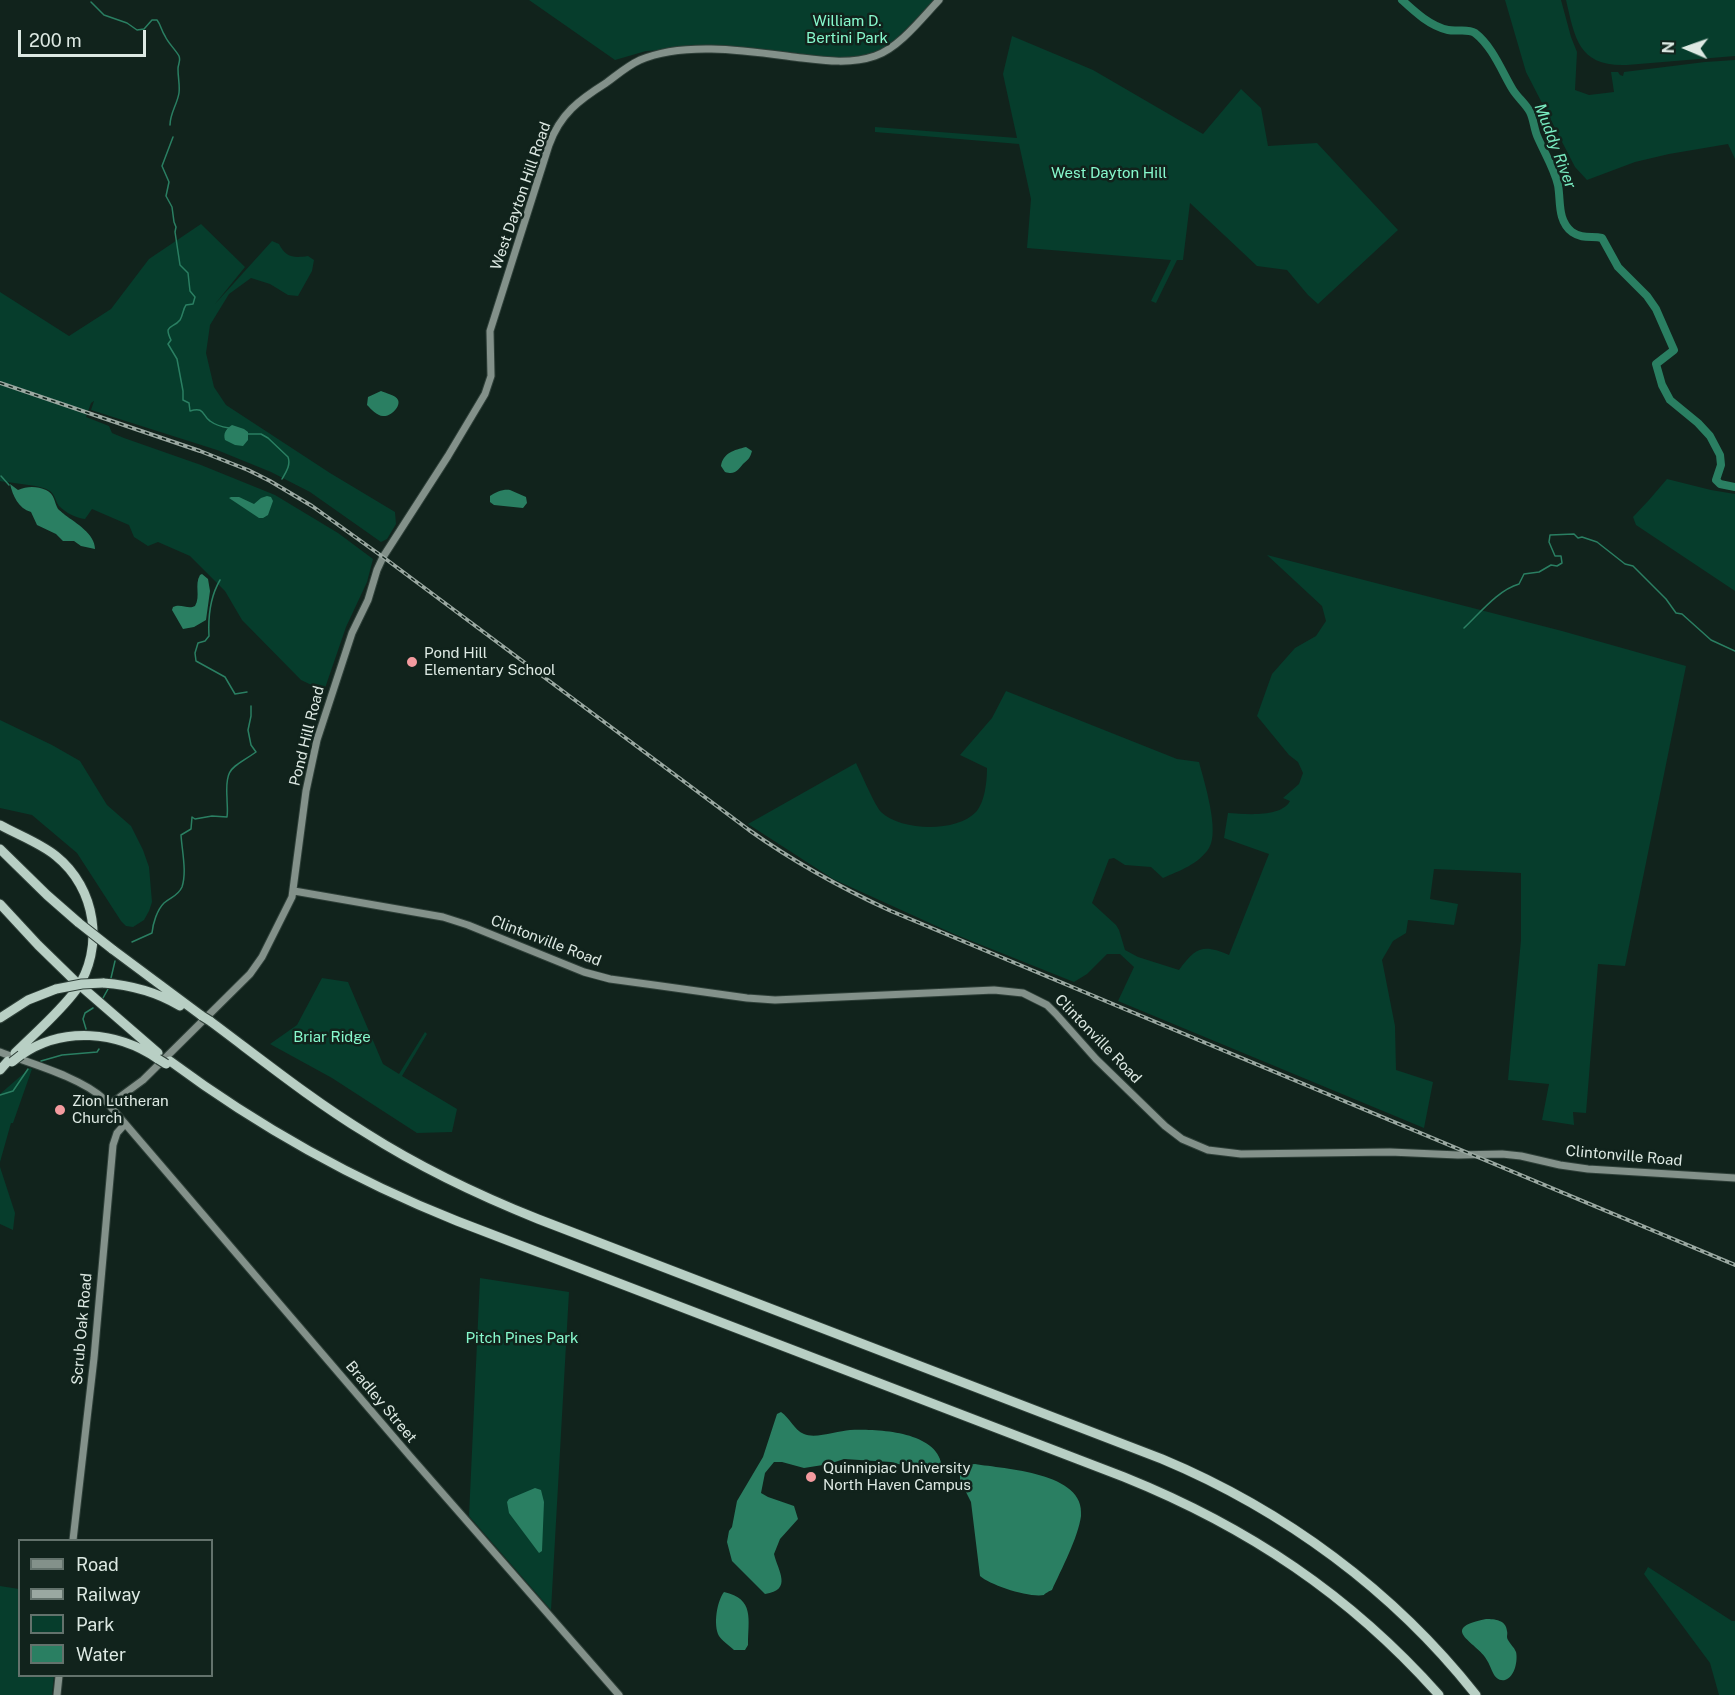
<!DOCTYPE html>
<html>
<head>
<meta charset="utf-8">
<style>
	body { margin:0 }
	#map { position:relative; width:1735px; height:1695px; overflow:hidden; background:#11231c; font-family:"Public Sans",sans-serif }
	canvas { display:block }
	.legend { position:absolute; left:18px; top:1539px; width:195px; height:138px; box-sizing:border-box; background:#11231c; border:2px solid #63726c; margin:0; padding:8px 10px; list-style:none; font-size:18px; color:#dde9e3 }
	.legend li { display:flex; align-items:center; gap:12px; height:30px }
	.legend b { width:30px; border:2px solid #63726c }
	.north { position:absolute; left:1657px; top:18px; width:60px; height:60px; -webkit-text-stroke:4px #11231c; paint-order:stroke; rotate:272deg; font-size:16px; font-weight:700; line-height:24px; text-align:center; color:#dde9e3 }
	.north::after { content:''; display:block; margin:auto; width:21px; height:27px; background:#dde9e3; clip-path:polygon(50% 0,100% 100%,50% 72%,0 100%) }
	.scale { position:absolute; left:18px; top:30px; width:128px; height:27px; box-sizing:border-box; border:3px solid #dde9e3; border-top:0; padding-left:8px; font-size:18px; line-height:21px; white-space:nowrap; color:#dde9e3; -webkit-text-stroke:4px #11231c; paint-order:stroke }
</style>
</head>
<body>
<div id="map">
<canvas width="1735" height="1695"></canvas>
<ul class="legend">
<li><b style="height:8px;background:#83918a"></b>Road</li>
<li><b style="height:8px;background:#9aa8a1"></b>Railway</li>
<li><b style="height:16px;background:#063d2c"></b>Park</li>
<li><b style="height:16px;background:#2a7f62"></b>Water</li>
</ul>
<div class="north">N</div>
<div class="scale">200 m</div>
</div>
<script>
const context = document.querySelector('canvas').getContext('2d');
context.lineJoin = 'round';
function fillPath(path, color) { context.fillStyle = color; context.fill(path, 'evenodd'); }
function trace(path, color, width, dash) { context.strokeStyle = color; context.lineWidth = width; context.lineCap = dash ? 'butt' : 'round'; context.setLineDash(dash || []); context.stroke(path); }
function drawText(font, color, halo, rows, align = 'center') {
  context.font = font + ' "Public Sans",sans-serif'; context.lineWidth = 5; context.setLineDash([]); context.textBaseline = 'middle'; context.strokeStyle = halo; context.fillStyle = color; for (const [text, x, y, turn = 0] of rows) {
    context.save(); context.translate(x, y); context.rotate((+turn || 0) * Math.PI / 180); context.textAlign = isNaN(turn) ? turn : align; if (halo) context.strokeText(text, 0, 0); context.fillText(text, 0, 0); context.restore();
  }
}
const green = new Path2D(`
	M529 0H935L896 39 883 49 866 56 848 58H830L730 46 646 51 615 60Z
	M1505 0H1561L1571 37 1577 52 1575 90 1589 95 1614 92 1611 72H1618L1620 75 1623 76 1624 72 1705 62 1735 60V159L1728 144 1669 154 1635 162 1587 180 1575 167 1526 72Z
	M1566 0H1735V56L1627 65C1579 67 1575 39 1566 0Z
	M1012 36 1093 70 1203 134 1241 89 1261 108 1268 146 1317 143 1398 230 1318 304 1308 295 1287 270 1257 266 1190 203 1183 260H1177L1156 303 1151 301 1171 260 1027 248 1031 199 1019 144 875 132V127L1017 138 1003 74Z
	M201 224 245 267 215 304 272 241 279 244C286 258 294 258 308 256L314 260 312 271 298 296 288 295 270 284 251 278 229 294 210 325 206 353 214 387 226 405 330 473 395 512 396 524 387 539 381 542 310 492 271 472 217 450 91 410 94 401 91 403 86 417 109 426 112 433 124 438 201 465 275 495 338 533 373 559 367 582 346 627 324 691 301 680 242 620 225 591 190 556 158 542 148 546 134 537 129 525 92 509 85 519C76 518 66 513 59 506 55 501 55 493 48 490 40 485 11 483 0 481V292L69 336 111 309 149 259Z
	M1667 479 1711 490 1735 494V591L1636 525 1633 517 1649 500Z
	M1267 555 1562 631 1686 666 1625 966 1598 964 1586 1113 1573 1112 1574 1125 1542 1120 1549 1084 1508 1080 1521 940V873L1434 869 1430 899 1458 904 1454 925 1408 920 1406 933 1393 941 1382 960 1395 1026 1396 1070 1433 1082 1424 1128 1118 1001 1134 967 1120 954H1107L1087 974 1074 982 954 934 833 879 748 824 856 763C861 773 875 806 881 812 901 831 956 833 976 812 985 802 987 781 987 768L960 755 992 718 1006 691 1177 759 1199 762C1204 781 1220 831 1209 848 1199 864 1179 871 1163 878L1151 867 1125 865 1114 858 1109 859 1092 903 1116 925 1119 930 1125 950 1138 957 1179 970C1196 947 1203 944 1229 955L1269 854 1224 838 1228 813C1245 814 1281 818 1290 801L1283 798 1299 784 1303 773 1298 762 1289 755 1257 716 1272 674 1295 648 1316 636 1326 621 1322 606Z
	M0 720 52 745 80 761 107 805 131 826 143 850 149 867 152 902 149 911 144 920 133 927 126 926 121 921 77 853 32 815 0 808Z
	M322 978 348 982 383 1064 399 1074 425 1032 427 1034 402 1076 457 1109 452 1132 417 1133 332 1078 270 1044 297 1025Z
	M30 1068 32 1069 13 1123H11L0 1162V1094Z
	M0 1167 15 1213 13 1230 0 1224Z
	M480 1278 569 1292 551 1610 469 1516Z
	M1648 1567 1732 1621H1735V1695H1719L1710 1663 1644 1574Z
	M0 1586 19 1589 20 1676H54L52 1695H0Z`);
const water = new Path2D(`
	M381 391C385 393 396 395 398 400 401 407 390 417 383 416 377 416 371 409 367 405L368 397Z
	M232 425 244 429 248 432V440L243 446 235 445 225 440C223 433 226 429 232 425Z
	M746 447 752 451C750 458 749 459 743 464 737 471 735 475 725 472L721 466C723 453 734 450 746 447Z
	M10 484 18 490C27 486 37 486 46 490 55 494 54 502 58 509 59 510 64 514 65 515 76 523 95 534 95 549L81 546 74 541H63L56 534 37 525 31 512C18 508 13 496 10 484Z
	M510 490 526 497 527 503 523 508 494 505 490 502V496C496 492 503 489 510 490Z
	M267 496 271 497 273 501 268 515 263 518H259L229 498 231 497H239L254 504 261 498Z
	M202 574 208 579 210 591 206 620 194 627 183 629 172 610 173 607C181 603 188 610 195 606 201 596 194 585 200 575Z
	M781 1412C790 1418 794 1430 804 1434 815 1439 838 1431 850 1430 878 1429 943 1431 942 1471L936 1474 891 1462 844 1459 829 1464 804 1468 782 1462H774L765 1473 761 1493 768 1497 794 1506 798 1519 780 1539 774 1554C778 1571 793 1590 765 1594L732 1561 727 1542 729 1531 732 1527 737 1501 763 1457 777 1414Z
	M975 1464C1004 1469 1086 1472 1081 1516 1078 1538 1061 1570 1052 1590 1051 1590 1044 1594 1044 1595 1029 1598 990 1585 980 1576L971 1502 960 1480V1469L965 1465Z
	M535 1488 541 1490 544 1502 542 1551 539 1553 509 1513 507 1502 509 1499Z
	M724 1592C755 1599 748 1619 748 1645L745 1650H734C729 1645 722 1641 719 1636 713 1625 717 1601 724 1592Z
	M1486 1619C1495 1619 1506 1620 1507 1631 1508 1635 1506 1636 1508 1640 1510 1644 1514 1647 1516 1652 1518 1660 1515 1677 1505 1680 1494 1682 1492 1669 1488 1662 1480 1643 1435 1629 1486 1619Z`);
const stream = new Path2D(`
	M91 2 104 15 127 23 137 30 144 29 152 20H157C161 25 161 30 165 36 168 43 175 49 179 56 181 61 178 64 178 69 178 78 180 85 179 93 177 105 170 113 170 125
	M173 137 162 166 169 182 166 196 172 207 174 222 176 227 175 232 180 265 188 273 190 291 195 297 193 304 186 305C183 309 183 315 180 320 173 329 163 324 171 340L168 344 177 359 183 391V400L189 403 190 411C205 406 202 416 210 421 214 424 223 427 229 428
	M248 434H261L268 438 288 457C291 465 286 472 282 479
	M1 476 9 485
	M220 580C210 597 208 617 209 636L205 641 198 643 195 653 196 661 225 677 235 694 247 692
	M1464 628C1480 613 1498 590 1519 584L1524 574 1539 572 1551 565 1557 566 1562 563 1561 556H1555L1549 542 1550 535 1574 534 1578 538 1582 537 1597 542 1625 564 1633 566 1666 599 1676 613 1682 614 1711 640 1735 651
	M132 942 152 933C153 923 157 910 164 903 171 897 178 896 182 887 187 872 182 851 181 835L191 829 192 817 195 819 212 816 227 817C228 810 227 805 227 798 225 766 232 769 256 752L251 745 248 730 251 716V706
	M111 978 115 961
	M103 998 108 989
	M86 1029 83 1019 85 1013 93 1008
	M41 1061 62 1055 97 1052 99 1049
	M0 1095 13 1091 28 1069`);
const river = new Path2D(`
	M1402 0C1415 12 1430 26 1448 30 1457 32 1467 28 1475 33 1493 47 1502 72 1513 90 1518 98 1526 104 1530 112 1534 120 1534 130 1538 138 1545 154 1554 168 1558 185 1561 201 1557 220 1572 232 1582 239 1591 236 1602 238L1618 267 1647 296 1656 309 1674 350 1656 364 1662 385 1670 400 1698 423 1710 436 1720 455 1721 465 1716 480 1720 484 1735 487`);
const secondary = new Path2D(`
	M294 891 443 917 468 925 584 972 610 979 654 985 747 998 775 1000 994 990 1023 993 1047 1005 1056 1014 1096 1059 1165 1126 1182 1139 1208 1150 1241 1154 1390 1152 1458 1155 1502 1154 1521 1156 1560 1165 1588 1169 1735 1178
	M0 1052C32 1064 80 1077 104 1099L409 1455 619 1695
	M109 1105 143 1080 250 974 262 957 292 897 306 791 317 740 352 633 368 600 377 570 383 557 448 456 485 394 491 376 490 331 549 145C560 114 579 100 606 83 617 75 627 66 640 60 686 40 754 52 802 58 826 61 852 64 875 56 899 48 922 18 939 0
	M73 1540 94 1358 113 1145 117 1133 125 1124
	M57 1695 59 1676`);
const highway = new Path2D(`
	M0 825C18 835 40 843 56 856 96 888 105 948 76 990 59 1013 35 1033 15 1053
	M0 849 47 895 79 923
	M0 904 38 945 76 982
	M112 949 202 1016
	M103 983C130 985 157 992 180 1006
	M83 988 158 1053
	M0 1018 28 1000 56 989
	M210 1021C261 1059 312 1100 366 1133 421 1168 478 1195 538 1219L1162 1459C1284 1510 1394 1591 1476 1695
	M21 1055C63 1026 117 1031 158 1059
	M170 1061C259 1127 354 1180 457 1221L1124 1477C1248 1527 1350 1595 1439 1695
	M0 1070 8 1061`);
const rail = new Path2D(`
	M0 383 200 451 248 470 270 481 312 506 383 557 749 830C794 862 841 888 891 911L1735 1265`);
const highwayBridge = new Path2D(`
	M79 923 112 949
	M56 989 82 984 103 983
	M202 1016 210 1021
	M158 1059 166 1064
	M12 1062 21 1055`);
const markers = [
	[412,662,6,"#f49b9f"],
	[60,1110,6,"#f49b9f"],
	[811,1477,6,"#f49b9f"]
];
const parkNames = [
	["William D.",847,21],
	["Bertini Park",847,38],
	["West Dayton Hill",1109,173],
	["Briar Ridge",332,1037],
	["Pitch Pines Park",522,1338]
];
const streetNames = [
	["West Dayton Hill Road",521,196,-71],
	["Pond Hill Road",307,736,-76],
	["Clintonville Road",546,941,21],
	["Clintonville Road",1098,1039,46],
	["Clintonville Road",1624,1156,5],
	["Scrub Oak Road",82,1329,-85],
	["Bradley Street",381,1402,50]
];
const poiNames = [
	["Pond Hill",424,653],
	["Elementary School",424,670],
	["Zion Lutheran",72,1101],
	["Church",72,1118],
	["Quinnipiac University",823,1468],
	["North Haven Campus",823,1485]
];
const waterNames = [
	["Muddy River",1555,146,69]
];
fillPath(green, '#063d2c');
fillPath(water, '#2a7f62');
trace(stream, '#2a7f62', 1.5);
trace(river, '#2a7f62', 8);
trace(secondary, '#2e3f38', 9);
trace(highway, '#2e3f38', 11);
trace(secondary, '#83918a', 7);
trace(highway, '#b8cfc4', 9);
trace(rail, '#9aa8a1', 4);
trace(rail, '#11231c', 1.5, [4.5]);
trace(highwayBridge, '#2e3f38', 11, []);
trace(highwayBridge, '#b8cfc4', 9);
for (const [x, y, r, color] of markers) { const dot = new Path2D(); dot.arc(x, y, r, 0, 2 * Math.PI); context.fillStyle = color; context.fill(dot); trace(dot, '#11231c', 2); }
drawText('15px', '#87f9cd', '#11231c', parkNames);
drawText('15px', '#dde9e3', '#11231c', streetNames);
drawText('15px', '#dde9e3', '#11231c', poiNames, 'left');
drawText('italic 16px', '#79ecc1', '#11231c', waterNames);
</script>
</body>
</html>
